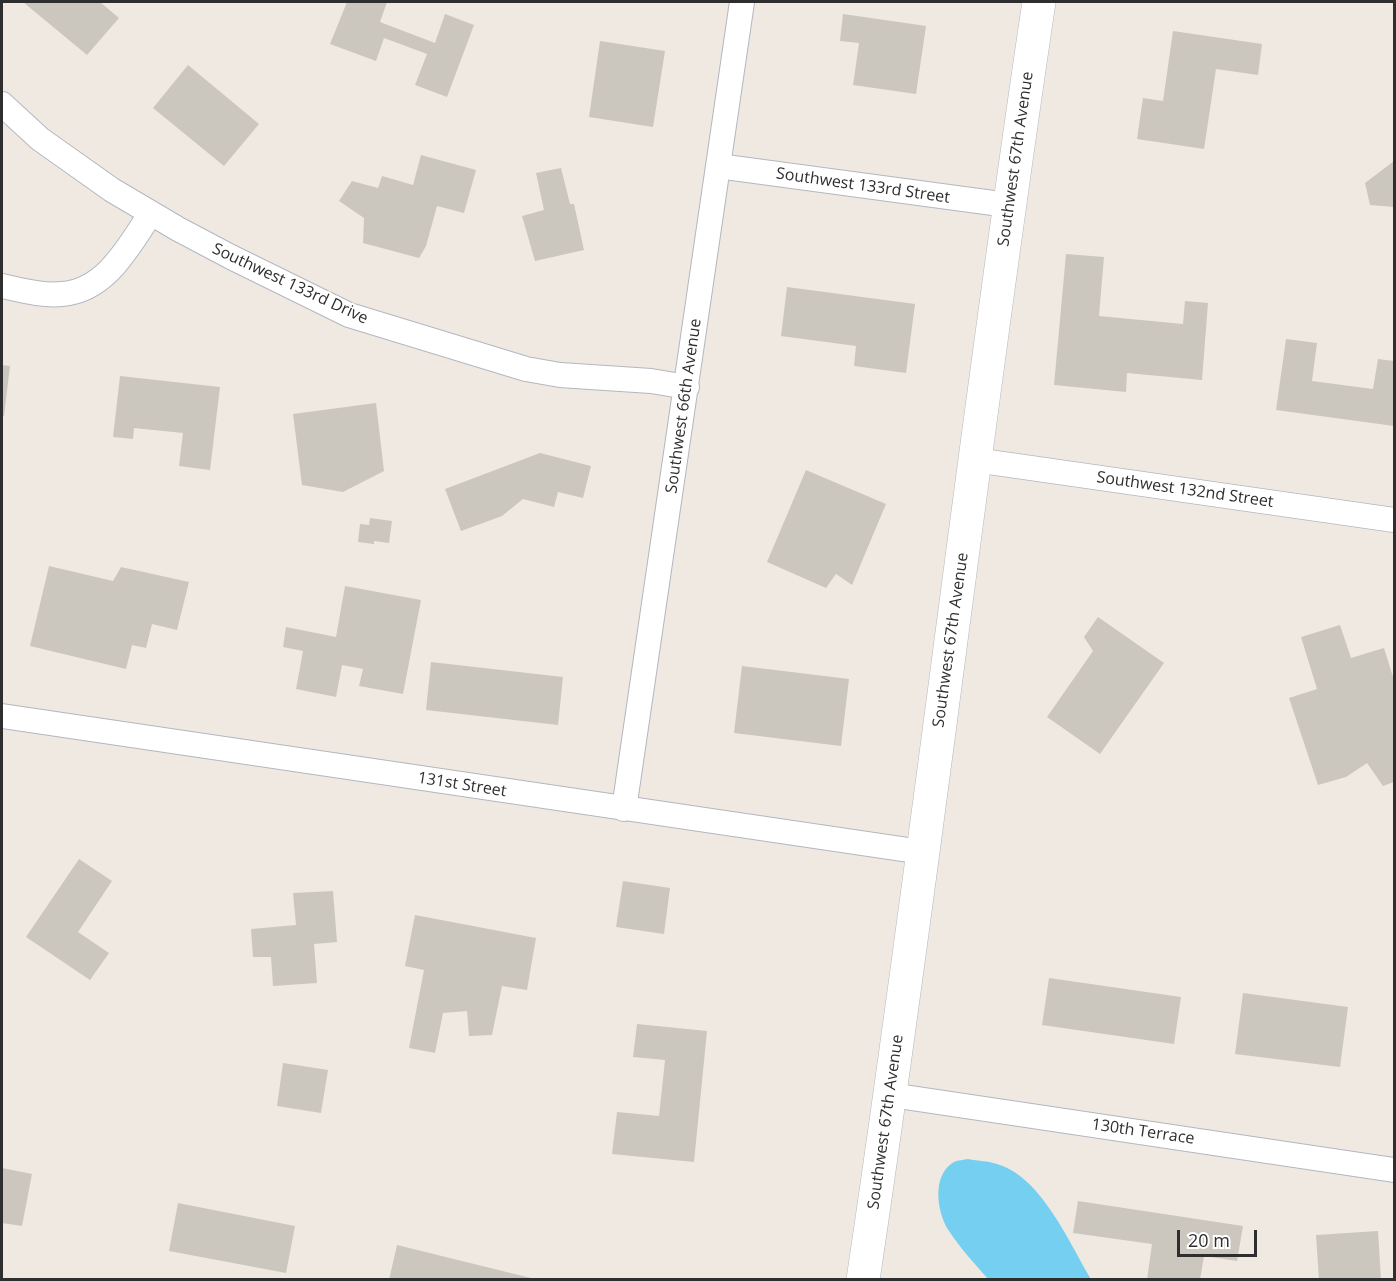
<!DOCTYPE html>
<html>
<head>
<meta charset="utf-8">
<style>
	body { margin:0 }
	#map { position:relative; width:1396px; height:1281px; overflow:hidden; background:#efe9e1; font-family:"Open Sans",sans-serif }
	canvas { display:block }
	.frame { position:absolute; inset:0; border:3px solid #2e2e2e; pointer-events:none }
	.scale { position:absolute; left:1177px; top:1230px; width:80px; height:27px; box-sizing:border-box; border:3px solid #2e2e2e; border-top:0; padding-left:8px; font-size:18px; line-height:21px; white-space:nowrap; color:#2e2e2e; -webkit-text-stroke:4px #fff; paint-order:stroke }
</style>
</head>
<body>
<div id="map">
<canvas width="1396" height="1281"></canvas>
<div class="frame"></div>
<div class="scale">20 m</div>
</div>
<script>
const context = document.querySelector('canvas').getContext('2d');
context.lineJoin = 'round';
function fillPath(path, color) { context.fillStyle = color; context.fill(path, 'evenodd'); }
function trace(path, color, width, dash) { context.strokeStyle = color; context.lineWidth = width; context.lineCap = dash ? 'butt' : 'round'; context.setLineDash(dash || []); context.stroke(path); }
function drawText(font, color, halo, rows, align = 'center') {
  context.font = font + ' "Open Sans",sans-serif'; context.lineWidth = 4.5; context.setLineDash([]); context.textBaseline = 'middle'; context.strokeStyle = halo; context.fillStyle = color; for (const [text, x, y, turn = 0] of rows) {
    context.save(); context.translate(x, y); context.rotate((+turn || 0) * Math.PI / 180); context.textAlign = isNaN(turn) ? turn : align; if (halo) context.strokeText(text, 0, 0); context.fillText(text, 0, 0); context.restore();
  }
}
const water = new Path2D(`
	M968 1159C978 1161 990 1161 1000 1165 1042 1179 1070 1244 1091 1279H988C975 1264 960 1248 949 1231 937 1213 931 1175 954 1162 958 1160 964 1160 968 1159Z`);
const building = new Path2D(`
	M23 2H100L119 18 87 55Z
	M347 2H387L380 22 435 43 445 14 474 25 447 97 415 85 427 54 384 38 376 61 330 44Z
	M843 14 926 26 916 94 853 85 859 43 840 41Z
	M1173 31 1262 44 1258 75 1216 69 1204 149 1137 139 1143 98 1163 101Z
	M600 41 665 51 653 127 589 117Z
	M188 65 259 124 224 166 153 108Z
	M421 155 476 170 464 213 437 206 426 246 419 258 363 243 364 218 339 201 352 181 378 188 382 176 413 185Z
	M1394 161V207L1370 205 1365 183Z
	M561 168 570 204H574L584 250 535 261 522 216 544 210 536 173Z
	M1066 254 1104 257 1099 316 1183 324 1185 301 1208 303 1202 380 1127 373 1126 392 1054 385Z
	M787 287 915 304 906 373 854 366 856 346 781 336Z
	M1286 339 1317 343 1312 381 1373 389 1378 359 1394 361V426L1276 410Z
	M2 365 10 366 4 416H2Z
	M120 376 220 387 210 470 179 466 183 433 134 428 133 439 113 437Z
	M376 403 384 471 343 492 302 485 293 414Z
	M540 453 591 466 583 498 558 492 554 507 523 499 502 516 461 531 445 489Z
	M806 470 886 504 852 585 836 574 826 588 767 562Z
	M370 518 392 521 389 543 374 541V544L358 542 360 524 369 525Z
	M49 566 113 581 121 567 189 582 177 630 152 624 146 648 132 645 126 669 30 646Z
	M345 586 421 600 403 694 359 686 363 669 342 665 336 697 296 689 303 651 283 647 286 627 336 637Z
	M1098 617 1164 663 1100 754 1047 717 1093 651 1084 637Z
	M1340 625 1351 658 1384 648 1394 680V782L1383 786 1367 763 1346 777 1318 785 1289 698 1317 689 1301 637Z
	M431 662 563 677 558 725 426 710Z
	M742 666 849 679 841 746 734 733Z
	M79 859 112 881 78 932 109 953 90 980 26 937Z
	M623 881 670 888 664 934 616 927Z
	M333 891 337 942 314 944 317 983 273 986 271 957H253L251 929 296 925 293 893Z
	M415 915 536 938 527 990 502 986 492 1035 469 1036 467 1011 443 1013 435 1053 409 1048 424 970 405 966Z
	M1049 978 1181 997 1174 1044 1042 1025Z
	M1243 993 1348 1007 1340 1067 1235 1054Z
	M637 1024 707 1031 694 1162 612 1154 617 1112 659 1116 665 1060 633 1057Z
	M283 1063 328 1070 321 1113 277 1106Z
	M2 1168 32 1174 22 1226 2 1223Z
	M1078 1201 1243 1226 1237 1261 1204 1256 1200 1280H1147L1152 1244 1073 1233Z
	M178 1203 295 1226 286 1273 169 1251Z
	M1378 1231 1381 1280H1319L1316 1235Z
	M397 1245 535 1279V1280H389Z`);
const minor = new Path2D(`
	M2 104 40 139 112 190 178 229 231 257 349 315 526 369 560 375 651 381 687 387
	M718 166 1008 205
	M2 286C21 290 42 296 62 294 106 291 129 246 151 213
	M975 460 1394 520
	M2 716 922 852
	M624 809 742 2
	M891 1095 1394 1170`);
const secondary = new Path2D(`
	M863 1280C927 854 975 427 1039 2`);
const streetNames = [
	["Southwest 67th Avenue",1016,159,-82],
	["Southwest 133rd Street",863,186,8],
	["Southwest 133rd Drive",290,284,25],
	["Southwest 66th Avenue",684,406,-82],
	["Southwest 132nd Street",1185,490,8],
	["Southwest 67th Avenue",951,640,-82],
	["131st Street",462,785,9],
	["Southwest 67th Avenue",886,1122,-82],
	["130th Terrace",1143,1132,8]
];
fillPath(water, '#75cff0');
fillPath(building, '#cbc7bf');
trace(minor, '#b4b7c1', 26);
trace(secondary, '#b4b7c1', 34);
trace(minor, '#fff', 24);
trace(secondary, '#fff', 33);
drawText('16px', '#2e2e2e', '#fff', streetNames);
</script>
</body>
</html>
